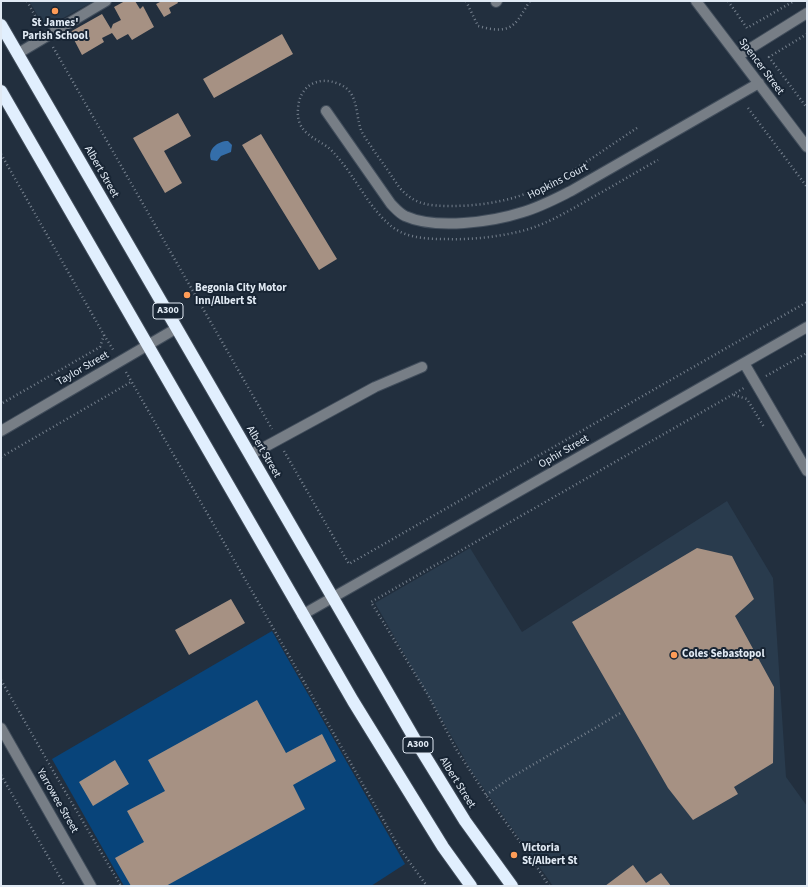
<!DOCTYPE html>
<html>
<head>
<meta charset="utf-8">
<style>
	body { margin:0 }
	#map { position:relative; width:808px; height:887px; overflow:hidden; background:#222f3e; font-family:"Source Sans 3",sans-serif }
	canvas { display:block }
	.frame { position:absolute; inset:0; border:2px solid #e1eaf4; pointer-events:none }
</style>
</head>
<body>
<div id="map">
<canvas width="808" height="887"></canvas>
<div class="frame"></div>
</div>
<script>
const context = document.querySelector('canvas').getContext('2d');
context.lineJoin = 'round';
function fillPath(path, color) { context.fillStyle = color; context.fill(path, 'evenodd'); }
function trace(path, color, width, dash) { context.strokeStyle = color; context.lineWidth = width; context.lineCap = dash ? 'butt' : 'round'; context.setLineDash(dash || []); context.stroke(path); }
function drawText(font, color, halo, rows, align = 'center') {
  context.font = font + ' "Source Sans 3",sans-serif'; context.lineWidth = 4; context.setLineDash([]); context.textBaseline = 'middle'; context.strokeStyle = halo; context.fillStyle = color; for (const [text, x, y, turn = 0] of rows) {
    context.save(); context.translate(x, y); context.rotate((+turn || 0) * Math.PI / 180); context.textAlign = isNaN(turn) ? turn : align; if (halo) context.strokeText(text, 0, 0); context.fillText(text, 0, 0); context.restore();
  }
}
const built = new Path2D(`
	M29 1H94L45 28Z
	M727 501 773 578 786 777 807 806V886H553L472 772 375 603 470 548 522 632Z`);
const green = new Path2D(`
	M272 631 405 864 371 886H124L52 759Z`);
const water = new Path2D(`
	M228 141 232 145 231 152 221 156 217 161 211 160C207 149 218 141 228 141Z`);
const building = new Path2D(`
	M125 1H135L140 9 143 6 154 27 132 40 128 34 117 40 112 33 102 38 104 42 82 55 70 32 102 14 111 29 113 24 121 20 114 7Z
	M162 1H177L178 3 169 8 171 13 164 17 156 4Z
	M282 34 293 54 214 98 203 79Z
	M178 113 191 136 164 151 182 183 165 193 133 138Z
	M261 134 337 259 319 270 242 145Z
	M697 548 732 556 754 599 735 616 774 687 773 763 734 787 738 794 693 820 668 788 572 622Z
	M231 599 245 623 189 655 175 630Z
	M257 700 286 753 322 734 336 761 293 785 305 809 166 886H131L115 858 144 842 127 811 165 791 148 760Z
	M115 760 129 784 93 806 79 782Z
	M633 865 646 883 661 873 671 886H605Z`);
const path = new Path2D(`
	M27 1 40 25
	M466 1 478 26C489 29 504 33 514 24 520 19 525 8 530 1
	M728 1 747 28 794 1
	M807 34 769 57 807 108
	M53 47 272 429
	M748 108 807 187
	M637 128C603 150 568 177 530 192 506 202 477 206 451 206 430 206 414 205 399 187 391 175 383 163 374 151 370 144 364 137 361 130 355 113 359 92 339 84 318 75 299 86 298 109 297 119 300 128 308 134 316 141 326 144 333 152 355 175 367 206 391 226 406 238 426 239 445 239 471 240 497 237 522 231 548 224 570 210 593 197 615 185 636 172 658 160
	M1 154 104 335 100 347 1 404
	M104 335 114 351
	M126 372 400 849 427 886
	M766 376 807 353
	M734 395 747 399 764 427
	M284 451 349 564 807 302
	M1 457 131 382
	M1 680 56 776 121 886
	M1 775 65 886
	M486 795 507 780 622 712
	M549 886 528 853 486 795 456 749 428 695 371 602 744 388`);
const minor = new Path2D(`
	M696 1 807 147
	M496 2 497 1
	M17 54 106 1
	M738 56 807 13
	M326 111 391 204C395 208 399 213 405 216 436 230 492 222 523 212 540 207 555 199 571 191L759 83
	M744 363 807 471
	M1 431 177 328
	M250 455 375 387 422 367
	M302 615 807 327
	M1 728 91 886`);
const highway = new Path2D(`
	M1 25 417 743 465 821 512 886
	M1 91 353 701 443 847 471 886`);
const markers = [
	[55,11,4,"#fe9c57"],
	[187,295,4,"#fe9c57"],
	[674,655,4,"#fe9c57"],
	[514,855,4,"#fe9c57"]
];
const shields = [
	[168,311,30],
	[418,745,30]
];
const shieldNames = [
	["A300",168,311],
	["A300",418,745]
];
const poiNames = [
	["St James'",55,24,"center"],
	["Parish School",55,37,"center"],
	["Begonia City Motor",195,289],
	["Inn/Albert St",195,302],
	["Coles Sebastopol",682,655],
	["Victoria",522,849],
	["St/Albert St",522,862]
];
const streetNames = [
	["Spencer Street",761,67,53],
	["Albert Street",101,172,60],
	["Hopkins Court",558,182,-27],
	["Taylor Street",83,369,-30],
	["Albert Street",263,452,60],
	["Ophir Street",564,452,-30],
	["Albert Street",457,783,58],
	["Yarrowee Street",57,801,60]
];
fillPath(built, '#293b4d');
fillPath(green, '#08447a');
fillPath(water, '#346eaa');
fillPath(building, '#a69183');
trace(minor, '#414d5b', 12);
trace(highway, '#414d5b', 14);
trace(path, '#76818e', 2.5, [1, 3]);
trace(minor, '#777e86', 10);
trace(highway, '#e1effe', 12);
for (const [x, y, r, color] of markers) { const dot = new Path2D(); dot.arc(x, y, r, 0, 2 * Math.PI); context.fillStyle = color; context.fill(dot); trace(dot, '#182534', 1.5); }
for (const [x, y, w] of shields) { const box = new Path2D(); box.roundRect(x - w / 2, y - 8, w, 16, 3); context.fillStyle = '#182534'; context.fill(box); trace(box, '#e1eaf4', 1); }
drawText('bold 10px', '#e1eaf4', null, shieldNames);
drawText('bold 11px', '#e1eaf4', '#182534', poiNames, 'left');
drawText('11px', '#e1eaf4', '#182534', streetNames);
</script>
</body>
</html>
